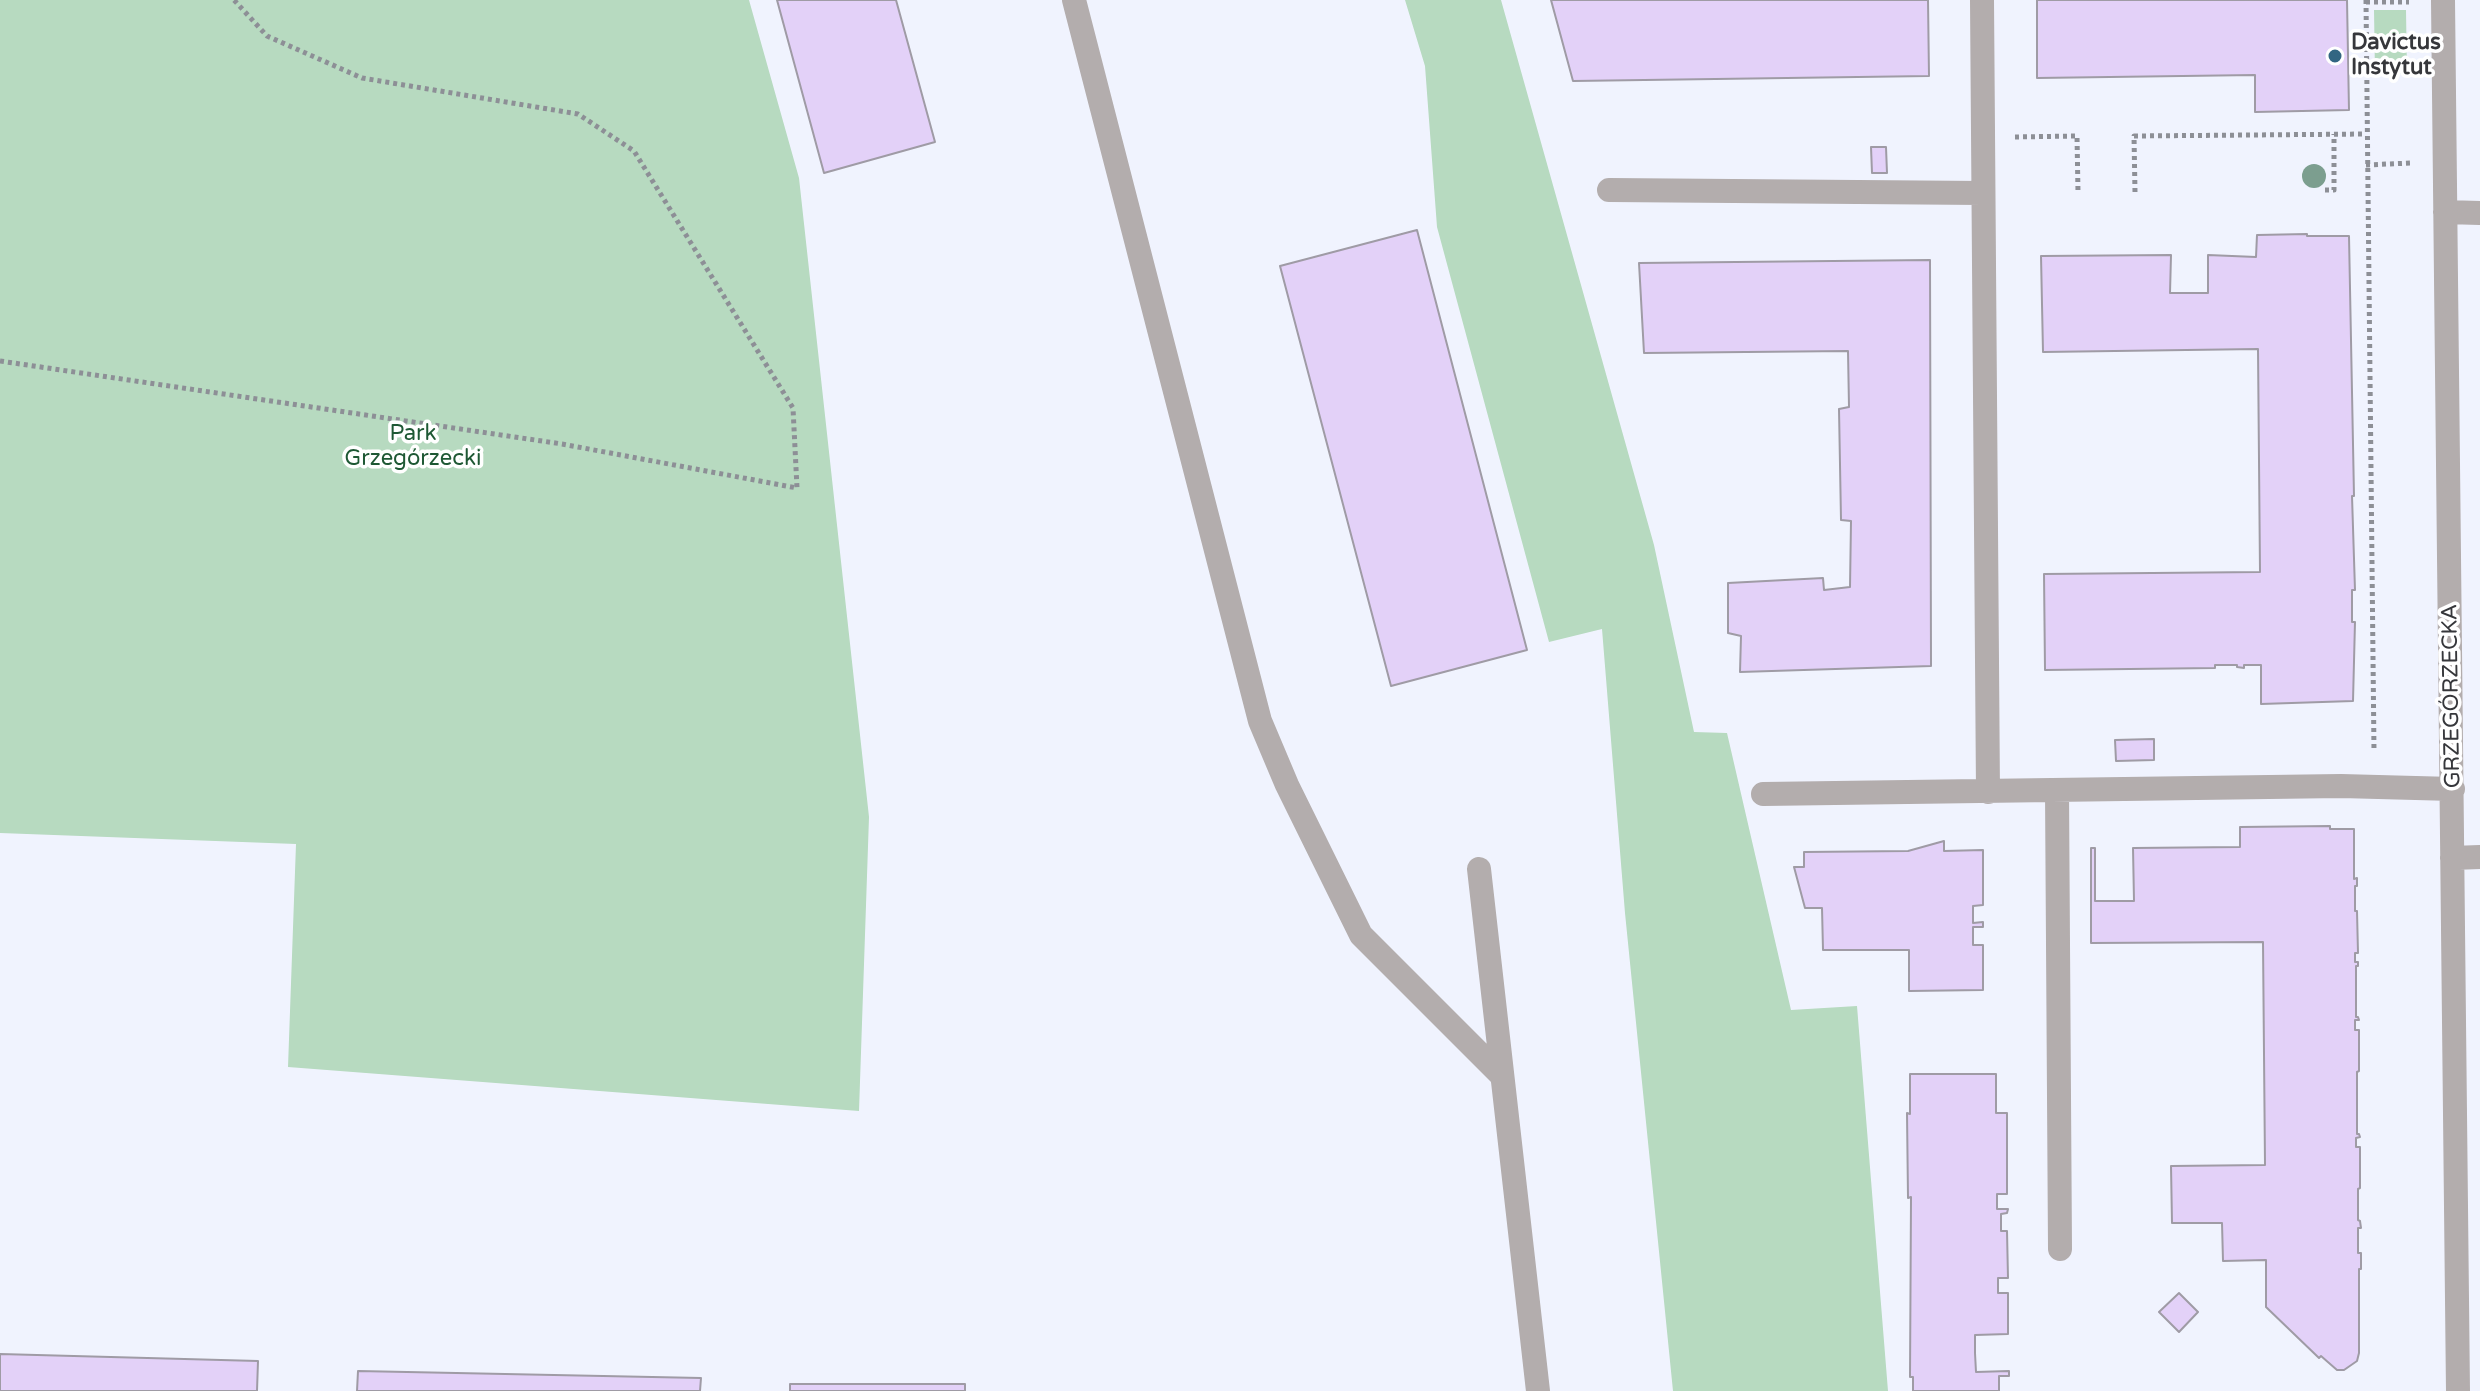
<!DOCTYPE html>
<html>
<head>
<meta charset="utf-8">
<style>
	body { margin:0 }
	canvas { display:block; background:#f0f3fe }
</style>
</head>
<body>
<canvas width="2480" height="1391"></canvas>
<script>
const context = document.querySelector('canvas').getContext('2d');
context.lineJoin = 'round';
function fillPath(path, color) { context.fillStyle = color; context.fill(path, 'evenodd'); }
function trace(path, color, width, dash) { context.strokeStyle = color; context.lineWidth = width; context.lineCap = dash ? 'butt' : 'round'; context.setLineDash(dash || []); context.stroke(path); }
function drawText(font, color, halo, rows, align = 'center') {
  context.font = font + ' "Varela Round",sans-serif'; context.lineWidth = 7; context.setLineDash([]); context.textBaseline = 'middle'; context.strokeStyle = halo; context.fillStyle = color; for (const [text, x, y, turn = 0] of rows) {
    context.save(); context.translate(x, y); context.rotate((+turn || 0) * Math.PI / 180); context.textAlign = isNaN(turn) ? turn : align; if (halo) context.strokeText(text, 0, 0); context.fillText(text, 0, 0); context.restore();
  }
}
const green = new Path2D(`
	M0 0H749L799 178 869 817 859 1111 288 1067 296 844 0 833Z
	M1405 0H1501L1654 545 1694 732 1727 733 1791 1010 1857 1006 1888 1391H1673L1625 913 1602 629 1549 642 1437 227 1425 66Z
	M2374 10H2406L2407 74H2375Z`);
const building = new Path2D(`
	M777 0H896L935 142 824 173Z
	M1551 0H1928L1929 76 1573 81Z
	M2037 0H2347L2349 110 2255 112V75L2037 78Z
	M1871 147H1886L1887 173H1872Z
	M1417 230 1527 650 1391 686 1280 266Z
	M2307 234V236H2349L2354 496H2352L2355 590H2352V622H2355L2353 701 2261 704V665H2244V668L2237 667V665H2215V668L2045 670 2044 574 2260 572 2258 349 2043 352 2041 256 2171 255 2170 293H2208V255L2256 257 2257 235Z
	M1930 260 1931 666 1740 672 1741 636 1728 633V583L1823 578 1824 590 1850 587 1851 521 1841 520 1839 409 1849 407 1848 351 1644 353 1639 263Z
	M2154 739V760L2116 761 2115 740Z
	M2330 826V829H2354V879L2357 878V886H2355V911H2357L2358 953H2355V962H2358V966H2356V1017H2358L2359 1020H2355V1030H2359V1071L2357 1072V1134H2359L2360 1137 2356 1138V1147H2360V1188L2358 1189V1220L2360 1221 2361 1228H2358V1253H2361V1269H2359V1353L2357 1361 2344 1370H2337L2321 1356 2319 1358 2266 1307V1260L2223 1261 2222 1223H2172L2171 1166 2265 1165 2263 942 2091 943V848H2095V901H2134L2133 848 2240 847V827Z
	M1944 841V851L1983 850V905L1973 906V923L1983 922V927H1973V945H1983V990L1909 991V950H1823L1822 908H1805L1794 867H1804V852L1908 851Z
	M1910 1074H1996V1113H2007V1194H1997V1209H2008L2007 1213 2001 1214V1231H2007L2008 1278H1998V1293H2008V1334L1975 1335V1353L1976 1372 2009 1371V1376H1999V1391H1913V1377H1910L1911 1197 1908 1198 1907 1113 1910 1114Z
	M2179 1293 2198 1312 2179 1332 2159 1312Z
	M0 1354 258 1361 257 1391H0Z
	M358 1371 701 1378 700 1391H357Z
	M790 1384H965V1391H790Z`);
const path = new Path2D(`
	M2366 0 2374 751
	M2366 2H2409
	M2015 137 2077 136 2078 192
	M2366 165 2411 163
	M2325 190H2334V134
	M2135 192 2134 136 2366 134
	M0 361 562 444 797 488 793 408 634 151 578 114 362 78 267 36 234 0`);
const minor = new Path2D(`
	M1074 0 1260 721 1287 785 1361 935 1502 1076
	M1982 0 1988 792
	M2443 0 2458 1391
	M1609 190 1982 193
	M2445 212 2480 213
	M2057 791 2060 1249
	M1763 794 2341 786 2453 789
	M2452 858 2480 857
	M1479 869 1538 1391`);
const trees = [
	[2314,176]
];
const markers = [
	[2335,56,8,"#326682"]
];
const poiNames = [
	["Davictus",2351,43],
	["Instytut",2351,68]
];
const parkNames = [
	["Park",413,434],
	["Grzegórzecki",413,459]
];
const streetNames = [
	["GRZEGÓRZECKA",2452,696,-91]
];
fillPath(green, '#b7dac0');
fillPath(building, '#e3d1f8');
trace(building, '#9f9ba5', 2);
trace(path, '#8d8f96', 5, [4, 4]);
trace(minor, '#b3adad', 24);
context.fillStyle = '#7c9e8f';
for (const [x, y] of trees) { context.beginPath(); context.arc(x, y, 12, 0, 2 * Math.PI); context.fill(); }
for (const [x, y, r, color] of markers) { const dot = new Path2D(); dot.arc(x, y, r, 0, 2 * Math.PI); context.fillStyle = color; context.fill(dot); trace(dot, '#fff', 3); }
drawText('bold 22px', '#36373b', '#fff', poiNames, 'left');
drawText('22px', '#1e5834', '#fff', parkNames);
drawText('22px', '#36373b', '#fff', streetNames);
</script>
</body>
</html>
